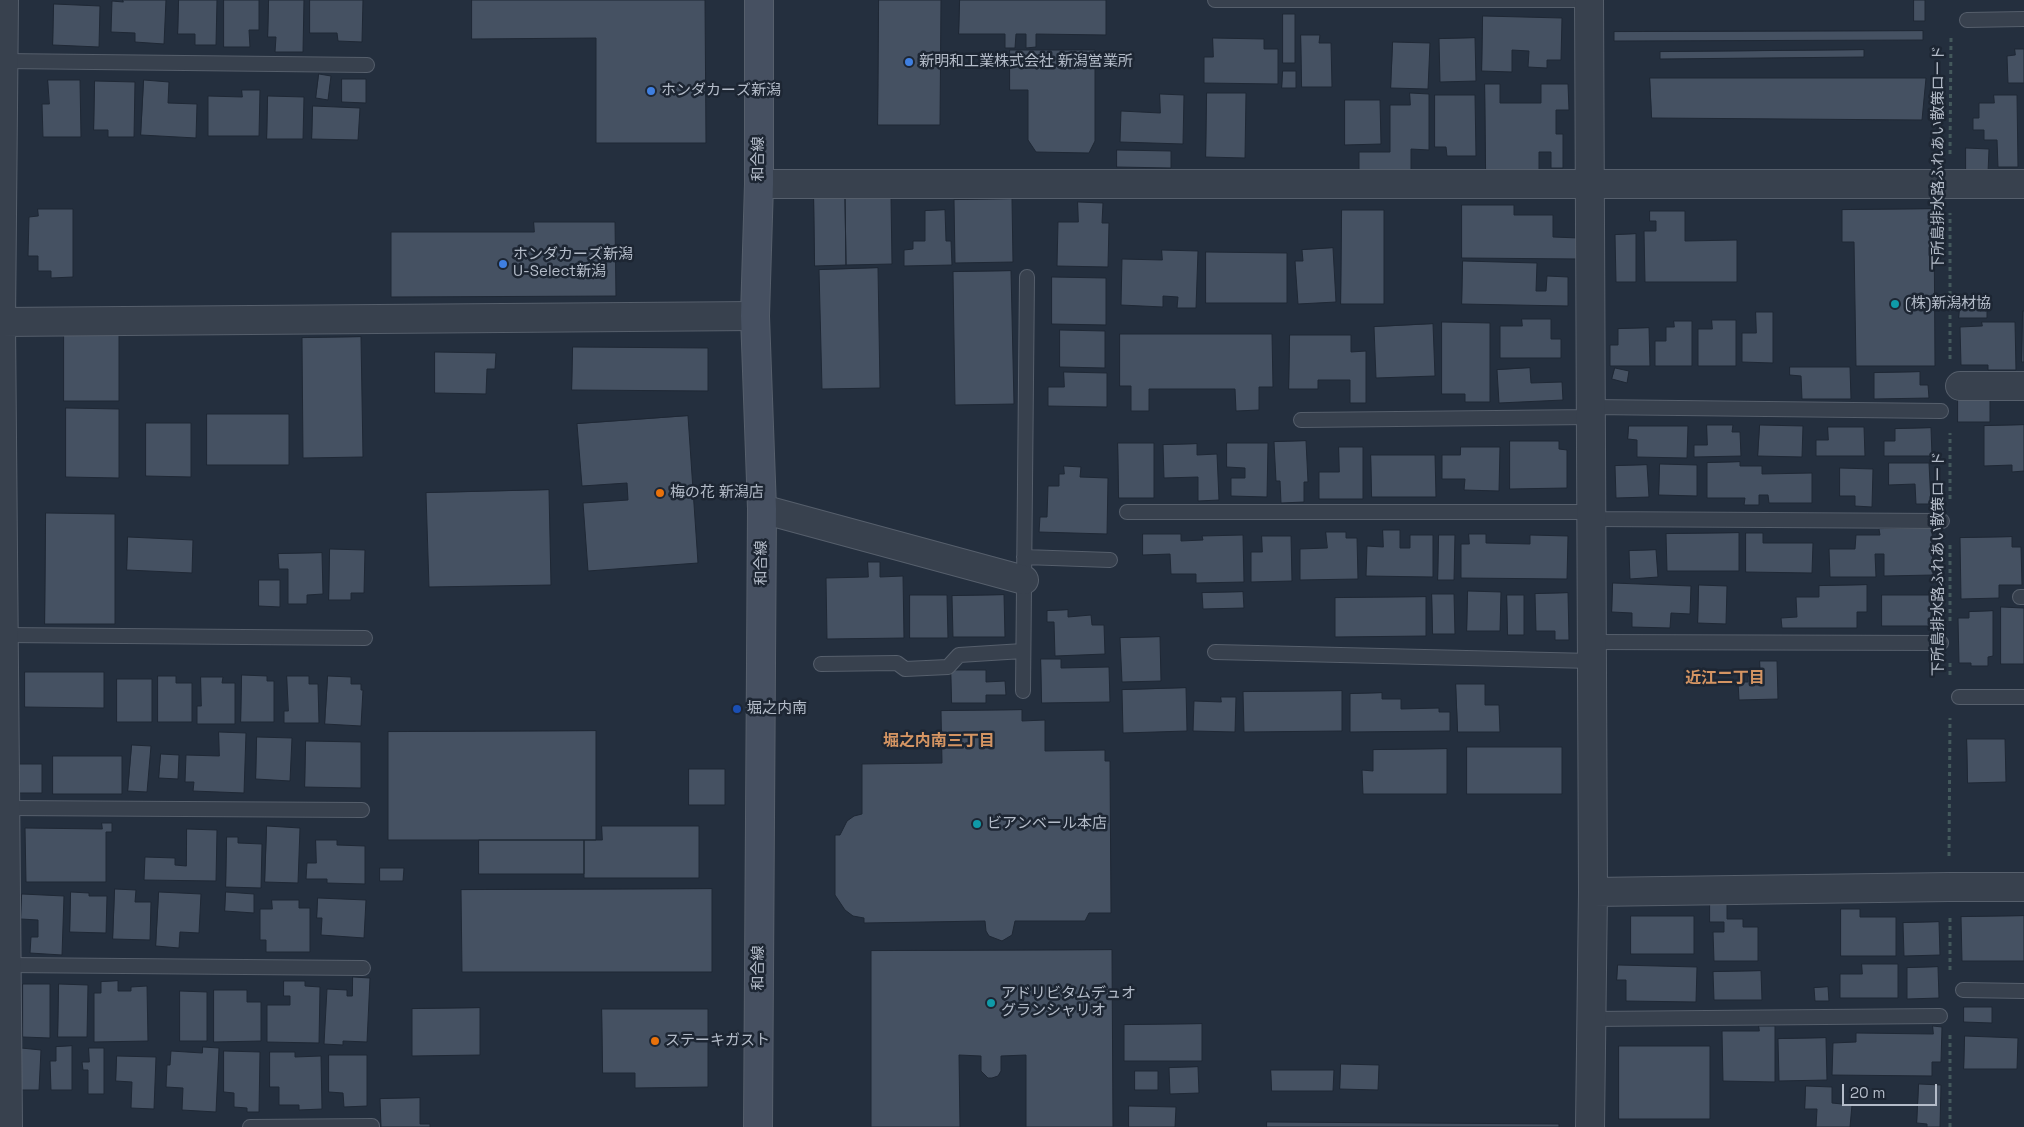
<!DOCTYPE html>
<html>
<head>
<meta charset="utf-8">
<style>
	body { margin:0 }
	#map { position:relative; width:2024px; height:1127px; overflow:hidden; background:#242f3e; font-family:"Space Grotesk",sans-serif }
	canvas { display:block }
	.scale { position:absolute; left:1842px; top:1084px; width:95px; height:22px; box-sizing:border-box; border:2px solid #b4bcc9; border-top:0; padding-left:6px; font-size:15px; line-height:18px; white-space:nowrap; color:#b4bcc9; -webkit-text-stroke:4px #1d2633; paint-order:stroke }
</style>
</head>
<body>
<div id="map">
<canvas width="2024" height="1127"></canvas>
<div class="scale">20 m</div>
</div>
<script>
const context = document.querySelector('canvas').getContext('2d');
context.lineJoin = 'round';
function fillPath(path, color) { context.fillStyle = color; context.fill(path, 'evenodd'); }
function trace(path, color, width, dash) { context.strokeStyle = color; context.lineWidth = width; context.lineCap = dash ? 'butt' : 'round'; context.setLineDash(dash || []); context.stroke(path); }
function drawText(font, color, halo, rows, align = 'center') {
  context.font = font + ' "Space Grotesk","Noto Sans JP",sans-serif'; context.lineWidth = 5; context.setLineDash([]); context.textBaseline = 'middle'; context.strokeStyle = halo; context.fillStyle = color; for (const [text, x, y, turn = 0] of rows) {
    context.save(); context.translate(x, y); context.rotate((+turn || 0) * Math.PI / 180); context.textAlign = isNaN(turn) ? turn : align; if (halo) context.strokeText(text, 0, 0); context.fillText(text, 0, 0); context.restore();
  }
}
const building = new Path2D(`
	M123 0H166L164 44 135 42V33L111 32 112 1 123 2Z
	M179 0H217L216 45H195V34H178Z
	M224 0H259V30H249L250 47H224Z
	M269 0H304L303 52H275L276 37H268Z
	M310 0H363L362 42 338 41 337 33H310Z
	M472 0H705L706 143H596V38L472 39Z
	M879 0H941L940 125H878Z
	M960 0H1106V35L1036 34V47L1026 48V34H1016L1015 48H1005V34H959Z
	M1914 0H1925V21H1914Z
	M54 4 100 6 99 47 53 45Z
	M1283 14H1295V63H1283Z
	M1483 16 1562 18 1561 60H1547V68L1528 67 1529 51 1512 50V72L1482 71Z
	M1923 31V40L1614 41V32Z
	M1301 35H1320L1319 43H1331L1332 87H1302Z
	M1213 38 1264 39V49H1278V84L1204 83V57H1213Z
	M1475 38 1476 81 1440 82 1439 39Z
	M1393 42 1430 43 1428 89 1391 88Z
	M2015 49H2024V83H2008L2007 56 2015 55Z
	M1010 50H1095V141L1089 153 1036 152 1028 140V90H1010Z
	M1864 50V57L1660 59V52Z
	M1283 71H1296V88H1282Z
	M319 74 331 76 328 100 316 98Z
	M1650 78H1926L1922 120 1652 118Z
	M342 79H366V103L342 102Z
	M48 80H80L81 137H43L42 104H49Z
	M144 80 169 82 168 103 197 104 196 138 141 135Z
	M95 81 135 82 134 137H108V130H94Z
	M1485 84H1500V103H1541V84H1568L1569 110H1556V134H1563V168H1551V152H1539V172H1486Z
	M242 90H260L259 136H208V96L242 97Z
	M1207 93H1246L1245 158 1206 157Z
	M1410 93 1429 94V150L1411 149V174L1359 173V152H1390V105H1410Z
	M1160 94 1184 95 1183 144 1120 142 1121 111 1160 113Z
	M1435 95H1475L1476 156H1447L1446 147H1435Z
	M1994 95H2017L2018 167H1998L1997 140H1984V130H1973V118H1979V103H1994Z
	M268 96 304 97 303 139H267Z
	M1345 100H1380L1381 144 1345 145Z
	M313 106 360 108 358 140 312 139Z
	M1966 148 1989 149 1988 173H1966Z
	M1117 150 1171 151V168L1117 167Z
	M891 197 892 264 846 265 845 198Z
	M814 198H845L846 265 815 266Z
	M1012 199 1013 262 955 263 954 200Z
	M1078 202 1103 203 1102 223H1109L1108 267 1057 266 1058 222H1078Z
	M1462 205H1514V215H1553V237L1579 238V259L1462 258Z
	M38 209H73V277L51 278V271H38V256H28L29 217 38 216Z
	M1934 209 1935 366H1856L1854 242H1842V210Z
	M945 210 946 241H951L952 265 904 266V250L913 249V241H925V211Z
	M1342 210H1384V304H1341Z
	M1650 211H1685V241L1737 240V282H1645L1644 231H1656V221H1650Z
	M534 222H615L616 296 391 297V232H534Z
	M1636 234V282H1616L1615 235Z
	M1333 248 1336 302 1298 304 1295 261H1303L1302 250Z
	M1162 250 1198 251 1196 308H1177L1178 297 1163 296V307L1121 305 1122 259 1162 260Z
	M1206 252 1287 253V303H1206Z
	M1463 261 1537 263 1536 291H1546L1547 276 1568 277V306L1462 304Z
	M878 268 880 388 822 389 819 270Z
	M1011 271 1014 404 955 405 953 272Z
	M1052 277 1106 278V325L1052 324Z
	M1960 305H1987V318H1959Z
	M2023 311H2024V362H2022Z
	M1756 312H1773V363L1742 362V333H1756Z
	M1522 319H1551V339H1561V358H1500V326H1522Z
	M1712 320H1736V366H1698V329H1712Z
	M1674 321H1692V366H1655V341H1666V327H1674Z
	M1442 322 1490 323V402H1465V394H1442Z
	M1982 322H2015L2016 370H1988V365H1961L1960 327 1982 326Z
	M1433 324 1435 376 1376 378 1374 327Z
	M1649 328 1650 366H1610V345H1618V329Z
	M1060 330 1105 331V368L1060 367Z
	M64 333H119V401H64Z
	M1120 334H1272L1273 387H1259V410L1236 411 1235 389H1149V411H1131V386H1120Z
	M1290 335H1351V352L1366 351V403H1350V380H1318V389H1289Z
	M361 337 363 457 303 458 302 338Z
	M573 347 708 348V391L572 390Z
	M435 352 496 353 495 369H487L486 394 435 393Z
	M1790 367H1850L1851 399H1802L1801 376 1790 375Z
	M1530 368 1531 383 1562 382 1563 400 1499 403 1497 370Z
	M1615 368 1629 371 1627 383 1612 379Z
	M1064 372 1107 373V407L1048 406V387H1064Z
	M1920 372V385H1928L1929 398 1874 399V373Z
	M1958 399 1990 400V422H1958Z
	M66 408 119 409V478L66 477Z
	M207 414H289V465H207Z
	M688 416 698 563 588 571 583 503 628 500 627 483 582 486 577 424Z
	M146 423H191V477L146 476Z
	M1707 425H1733L1732 432H1740L1741 456 1694 457V445H1707Z
	M1760 425 1803 426 1802 457 1758 456Z
	M2024 425V471L2012 472V465L1984 466V426Z
	M1629 426H1688L1687 458 1637 457V440L1628 439Z
	M1828 427H1864L1865 456H1816V440H1828Z
	M1931 428 1932 456H1884V441H1895V429Z
	M1306 441 1308 482H1304V502L1281 503 1280 481H1276L1274 442Z
	M1510 441H1559V449L1567 450V488L1510 489Z
	M1118 443H1154V498H1119Z
	M1227 443H1268L1267 497 1231 496V478H1245V468L1227 467Z
	M1197 444V455L1217 454 1219 500 1198 501V477L1164 478 1163 445Z
	M1339 447H1363V499H1319V472H1339Z
	M1461 447H1500L1499 491 1464 490 1465 479H1442V455H1460Z
	M1371 455H1435L1436 497H1372Z
	M1740 462V466H1762V474L1812 473V503H1769L1768 495H1759V505H1744L1745 498H1707V463Z
	M1889 463H1929L1931 504H1916L1915 484 1889 485Z
	M1660 464 1697 465V496L1659 495Z
	M1647 465 1649 497 1616 498 1615 466Z
	M1064 466 1081 467 1080 477 1108 478 1107 534 1039 532 1040 517H1047L1048 486H1059V474H1064Z
	M1840 468 1873 469 1872 507 1855 506V496H1840Z
	M549 490 551 585 429 587 426 493Z
	M46 513 115 514V624H45Z
	M1932 528 1933 575 1884 576V554H1875L1876 577H1830L1829 549H1855L1856 535H1880L1879 529Z
	M1383 530H1400V548H1410V535H1433V577L1366 576 1367 546 1383 547Z
	M1326 532H1346V538H1357L1358 579 1300 580V549L1327 548Z
	M1739 533V571H1667L1666 534Z
	M1746 533H1763V543H1813L1812 573 1746 572Z
	M1143 534H1181V541L1203 540 1202 536 1243 535 1244 582 1196 583V574H1171L1170 554 1143 555Z
	M1469 534H1486V543L1530 544V535L1568 536 1567 579 1461 578V544H1469Z
	M1439 535H1455L1454 580H1438Z
	M1262 536H1291L1292 581 1251 582V552H1262Z
	M128 537 193 540 192 573 127 570Z
	M2012 537V547H2021L2022 585H1999V598L1961 599 1960 538Z
	M330 549 365 550 364 593H351V600H329Z
	M1656 550 1658 577 1630 579 1629 551Z
	M322 553 323 594 307 595V604H288V569H279L278 554Z
	M868 562H880V577L903 576 904 638 827 639 826 578 868 577Z
	M259 580H280V607L259 606Z
	M1613 583 1691 586 1690 614 1671 613 1670 628 1632 627V613L1612 612Z
	M1699 585 1727 586 1726 624 1698 623Z
	M1867 585V612H1857V628H1782L1781 618 1797 617 1796 597H1819V586Z
	M1468 591 1501 592 1500 631H1467Z
	M1243 592 1244 608 1203 609 1202 593Z
	M1568 593 1569 640H1555V631H1536L1535 594Z
	M1432 594H1454L1455 634H1433Z
	M910 595H947L948 638H910Z
	M1004 595 1005 637H953L952 596Z
	M1507 595H1524V635H1508Z
	M1882 595H1931V626H1882Z
	M1426 597V636L1335 637V598Z
	M2001 607 2024 608V664H2001Z
	M1068 610V617L1091 615 1092 625H1104L1105 654 1055 656 1054 622H1047V611Z
	M1993 611V656L1988 657V666H1971V663H1959L1958 618H1969V612Z
	M1160 637 1161 681 1122 682 1120 638Z
	M1041 659H1061V668L1109 667 1110 702 1042 703Z
	M1760 661H1777L1778 699 1739 700 1738 682H1748V676H1760Z
	M951 670H986V682L1005 681 1006 695H986V703H952Z
	M25 672H104V708L25 707Z
	M242 675 267 676V681H274V722H241Z
	M158 676H176V683H192V722H158Z
	M287 676H309V684H318L319 723H284V711H288Z
	M328 676 351 677V684H361V690H363L361 726 325 724Z
	M201 677H223L222 683H235V724H197V706H201Z
	M117 679H152V722H117Z
	M1456 684H1485V705H1499L1500 732H1458Z
	M1186 688 1187 731 1123 733 1122 690Z
	M1342 691V731L1244 732 1243 692Z
	M1382 693V699H1401V709L1439 708V712H1450V731L1350 732V694Z
	M1221 697H1236L1235 732 1193 731 1194 701 1221 702Z
	M1022 710V721L1045 720V751L1105 750V761H1110L1111 913H1089L1085 921H1015L1012 935 1002 941 989 936 986 931 985 921 864 923V918L853 916 845 910 835 895V835H840L847 821 854 816 862 814V764L942 763 941 711Z
	M596 731V840H388V732Z
	M219 732 246 733 244 793 193 791 194 782H185L186 755 219 756Z
	M257 737 292 738 290 781 256 779Z
	M1967 739H2005L2006 782 1968 783Z
	M306 741 361 742V788L305 787Z
	M132 745 151 746 147 792 128 791Z
	M1467 747H1562V794H1467Z
	M1447 749V794H1363L1362 770 1373 771V750Z
	M161 754 179 755 178 779 159 778Z
	M53 756H122V794H53Z
	M17 764H42V793H17Z
	M689 769H725V805H689Z
	M102 823H112V832H106V882H26L25 828 102 829Z
	M267 826 300 828 298 883 265 882Z
	M602 826H699V878H584V840H602Z
	M187 829 217 830 216 881 144 880 145 857 175 858V865L186 866Z
	M227 837H238V843L262 844 261 888 226 887Z
	M316 840H337V845L365 846V884L327 883V879H306L307 863H316Z
	M479 840H584V874H479Z
	M380 868H404L403 881H380Z
	M115 889 136 890 135 902H151L150 940 113 939Z
	M712 889V972H462L461 890Z
	M71 892 89 893V896H107L106 933 70 932Z
	M159 892 201 894 199 933 180 932 179 948 156 946Z
	M226 892 254 894V913L225 911Z
	M22 894 64 896 62 955 30 953 31 937H38V920L21 919Z
	M318 898 366 900 364 938 321 935 322 918H317Z
	M272 900H299V908H310V952H266V940H260V909H272Z
	M1710 904H1727V919H1743V927H1758V961H1714L1713 932H1724V922H1710Z
	M1841 909H1860V917H1896V956H1841Z
	M1631 916H1694V954H1631Z
	M2024 916V961H1962L1961 917Z
	M1939 922 1940 955 1904 956 1903 923Z
	M1112 950 1113 1127H1026V1055L1001 1056V1071L998 1076 992 1078H988L981 1071V1056L959 1055 960 1127H871V951Z
	M1862 964H1898V998H1840V974H1862Z
	M1618 965 1697 967 1696 1002 1626 1001V980H1617Z
	M1938 967 1939 998 1907 999V968Z
	M1761 971 1762 1000H1714L1713 972Z
	M353 977 370 978 367 1042 343 1041V1045L324 1044 327 989 347 990V996H352Z
	M118 981V991H131V987L147 986 148 1041 94 1042V993H101V982Z
	M284 981H305V986L320 987 319 1043 267 1042V1005H290V996H284Z
	M23 984H50V1038L23 1037Z
	M59 984 88 985 87 1037H58Z
	M1828 987 1829 1001H1815L1814 988Z
	M214 990H247V1002H261V1041L214 1042Z
	M180 991 207 992V1041H180Z
	M1964 1007H1992V1023L1964 1022Z
	M480 1008V1055L412 1056V1009Z
	M602 1009H708V1087L635 1088V1073H603Z
	M1202 1024V1061H1124V1025Z
	M1759 1026H1775V1082L1723 1081 1722 1031H1759Z
	M1933 1026 1942 1027 1941 1062H1932V1076L1832 1075 1833 1043 1856 1042V1033L1933 1034Z
	M1965 1036 2018 1038 2017 1069H1964Z
	M1826 1038 1827 1080 1779 1081 1778 1039Z
	M72 1046V1090H51L50 1061H56V1047Z
	M1619 1046H1710V1119H1619Z
	M203 1047 219 1048 216 1112 182 1110 183 1088 166 1087 167 1065H170L171 1051 202 1053Z
	M21 1048 41 1050 39 1090H19Z
	M89 1048H104V1094H88V1070H83L82 1062H89Z
	M224 1051 260 1052 259 1112H247V1108L234 1107V1093L224 1092Z
	M270 1052H295V1057L321 1056 322 1109 299 1110V1105H279V1087H270Z
	M329 1055H367V1106L344 1107 343 1093 329 1092Z
	M117 1056 156 1057 154 1109 131 1108 132 1082 116 1081Z
	M1341 1064 1379 1065 1378 1090 1340 1089Z
	M1198 1067 1199 1093 1170 1094 1169 1068Z
	M1271 1070H1334L1333 1091H1272Z
	M1135 1071H1158V1090H1135Z
	M1919 1084 1941 1085 1940 1127H1927V1124L1917 1123Z
	M1806 1086 1832 1087V1103L1852 1105 1850 1127H1816L1817 1109H1805Z
	M420 1098V1124H430V1127H381L380 1099Z
	M1129 1106 1176 1107 1175 1127H1129Z
	M1267 1122 1559 1124V1127H1267Z`);
const path = new Path2D(`
	M1950 154 1951 38
	M1950 359V213
	M1950 499V433
	M1950 621V543
	M1950 663V676
	M1949 856 1950 718
	M1950 918V971
	M1950 1035V1127`);
const service = new Path2D(`
	M1215 0H1590
	M1967 20 2024 19
	M3 61 367 65
	M1592 407 1941 411
	M1301 420 1592 417
	M1127 512H1592
	M1592 519 1942 521
	M1024 557 1110 560
	M2020 597H2024
	M4 635 365 638
	M1592 642 1941 643
	M1215 652 1592 661
	M821 664 897 663 905 669 948 667 959 655 1023 651
	M1023 691 1027 277
	M1959 697H2024
	M5 808 362 810
	M6 965 363 968
	M1963 990 2024 991
	M1591 1019 1940 1016
	M250 1127 372 1126`);
const minor = new Path2D(`
	M4 0 1 322 8 1127
	M1589 0 1593 892 1590 1127
	M759 184H2024
	M0 322 755 316
	M1960 386H2024
	M762 509 1024 580
	M1593 892 1949 887H2024`);
const secondary = new Path2D(`
	M758 1127 762 509 755 316 759 184V0`);
const markers = [
	[909,62,5,"#3f7fe0"],
	[651,91,5,"#3f7fe0"],
	[503,264,5,"#3f7fe0"],
	[1895,304,5,"#0f9aa8"],
	[660,493,5,"#e8710a"],
	[737,709,5,"#1a4fb4"],
	[977,824,5,"#0f9aa8"],
	[991,1003,5,"#0f9aa8"],
	[655,1041,5,"#e8710a"]
];
const poiNames = [
	["新明和工業株式会社 新潟営業所",919,62],
	["ホンダカーズ新潟",661,91],
	["ホンダカーズ新潟",513,255],
	["U-Select新潟",513,272],
	["(株)新潟材協",1905,304],
	["梅の花 新潟店",670,493],
	["堀之内南",747,709],
	["ビアンベール本店",987,824],
	["アドリビタムデュオ",1001,994],
	["グランシャリオ",1001,1011],
	["ステーキガスト",665,1041]
];
const streetNames = [
	["下所島排水路ふれあい散策ロード",1939,158,-90],
	["和合線",759,159,-90],
	["和合線",762,563,-90],
	["下所島排水路ふれあい散策ロード",1939,564,-90],
	["和合線",759,968,-90]
];
const neighbourhoodNames = [
	["近江二丁目",1725,679],
	["堀之内南三丁目",939,742]
];
fillPath(building, '#455162');
trace(building, '#1f2835', 1);
trace(service, '#565f6c', 16);
trace(minor, '#565f6c', 30);
trace(secondary, '#565f6c', 30);
trace(path, '#44595c', 3, [4, 4]);
trace(service, '#38414e', 14);
trace(minor, '#38414e', 28);
trace(secondary, '#465061', 28);
for (const [x, y, r, color] of markers) { const dot = new Path2D(); dot.arc(x, y, r, 0, 2 * Math.PI); context.fillStyle = color; context.fill(dot); trace(dot, '#1d2633', 2); }
drawText('15px', '#b4bcc9', '#1d2633', poiNames, 'left');
drawText('15px', '#b4bcc9', '#1d2633', streetNames);
drawText('bold 16px', '#d59563', '#1d2633', neighbourhoodNames);
</script>
</body>
</html>
